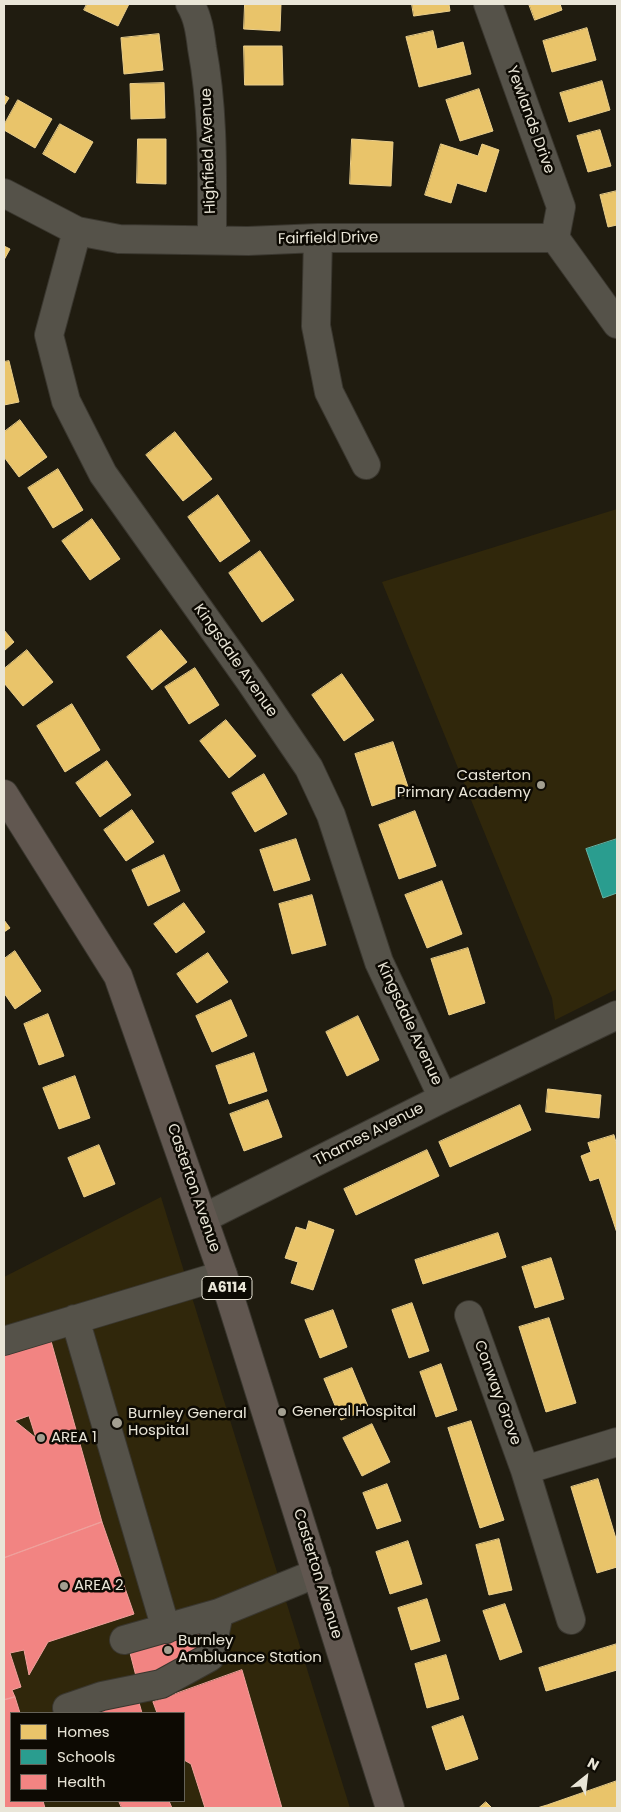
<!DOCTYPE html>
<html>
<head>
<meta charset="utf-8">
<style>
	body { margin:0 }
	#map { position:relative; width:621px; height:1812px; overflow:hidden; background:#201c10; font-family:Poppins,sans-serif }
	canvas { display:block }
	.frame { position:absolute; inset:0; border:5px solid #e9e5d7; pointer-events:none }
	.legend { position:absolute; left:10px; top:1712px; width:175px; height:90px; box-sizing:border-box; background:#0d0a03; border:1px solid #656258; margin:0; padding:6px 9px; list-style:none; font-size:15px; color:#e9e5d7 }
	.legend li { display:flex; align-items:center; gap:10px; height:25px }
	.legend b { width:25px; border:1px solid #656258 }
	.north { position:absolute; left:561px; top:1752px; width:50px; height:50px; -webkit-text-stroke:4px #0d0a03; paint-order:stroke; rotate:29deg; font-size:14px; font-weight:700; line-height:20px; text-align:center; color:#e9e5d7 }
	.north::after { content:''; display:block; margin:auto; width:18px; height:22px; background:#e9e5d7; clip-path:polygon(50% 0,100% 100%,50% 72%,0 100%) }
</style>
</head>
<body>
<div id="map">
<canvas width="621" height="1812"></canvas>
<div class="frame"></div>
<ul class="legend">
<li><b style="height:14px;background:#e9c46a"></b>Homes</li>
<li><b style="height:14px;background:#2a9d8f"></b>Schools</li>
<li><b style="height:14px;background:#f28482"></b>Health</li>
</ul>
<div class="north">N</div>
</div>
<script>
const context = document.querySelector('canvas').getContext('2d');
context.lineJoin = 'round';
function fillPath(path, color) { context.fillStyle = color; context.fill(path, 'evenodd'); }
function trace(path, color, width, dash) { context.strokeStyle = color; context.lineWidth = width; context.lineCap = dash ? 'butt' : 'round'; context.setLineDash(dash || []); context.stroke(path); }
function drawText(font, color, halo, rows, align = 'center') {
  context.font = font + ' Poppins,sans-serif'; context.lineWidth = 5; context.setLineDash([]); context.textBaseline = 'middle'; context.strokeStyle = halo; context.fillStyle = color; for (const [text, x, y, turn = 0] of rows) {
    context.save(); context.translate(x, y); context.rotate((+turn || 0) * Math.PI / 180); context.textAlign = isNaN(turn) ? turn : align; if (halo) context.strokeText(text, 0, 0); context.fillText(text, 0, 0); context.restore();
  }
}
const built = new Path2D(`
	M617 509V989L555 1020 552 998 382 582Z
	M161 1197 350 1808H4V1277ZM11 1713H184V1801H11Z`);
const homes = new Path2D(`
	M87 4H129L118 26 84 10Z
	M245 4H281L280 31 244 29Z
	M412 4H449L450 11 414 16Z
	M529 4H560L562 10 535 20Z
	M587 28 596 60 552 72 543 41Z
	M433 31 437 49 463 42 471 74 419 87 406 37Z
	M159 34 163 70 124 74 121 38Z
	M244 46H282L283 85H245Z
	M602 81 610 110 569 122 560 93Z
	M164 83 165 118 131 119 130 84Z
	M479 89 493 131 460 141 446 100Z
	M4 95 9 98 4 106Z
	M18 100 52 119 35 148 4 130V125Z
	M60 124 93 142 75 173 43 154Z
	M600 130 611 166 588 172 577 136Z
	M138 139H166V184L137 183Z
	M352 139 393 142 391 186 350 184Z
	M441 144 478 156 482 144 499 150 486 192 457 183 451 203 425 195Z
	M617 191V225L608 227 600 195Z
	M4 246 10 249 4 260Z
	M9 361 19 402 4 405V362Z
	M20 420 47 457 19 477 4 457V432Z
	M175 432 212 479 183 501 146 455Z
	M58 469 83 510 53 528 28 488Z
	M218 495 250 541 220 562 188 517Z
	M92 519 120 559 90 580 62 541Z
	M260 551 294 600 262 622 229 573Z
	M4 630 14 642 4 651Z
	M161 630 187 662 152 690 127 657Z
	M27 650 53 682 23 706 4 683V669Z
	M195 668 219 705 189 724 165 687Z
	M342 674 374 720 344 741 312 695Z
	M72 704 100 750 65 772 37 726Z
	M226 720 256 756 229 778 200 741Z
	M393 742 410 793 372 806 355 754Z
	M107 761 131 795 100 817 76 783Z
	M264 774 287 814 255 832 232 793Z
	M132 810 154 842 126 861 104 830Z
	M415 811 436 866 399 879 379 825Z
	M296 839 310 880 274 891 260 850Z
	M164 855 180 891 148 906 132 870Z
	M442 881 462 934 427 948 405 895Z
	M312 895 326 945 292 954 279 904Z
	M184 903 205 932 176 953 154 924Z
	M4 920 10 928 4 932Z
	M468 948 485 1003 449 1015 431 959Z
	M15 951 41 991 15 1009 4 993V959Z
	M208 953 228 982 197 1003 177 974Z
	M231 1000 247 1036 212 1052 196 1016Z
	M48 1014 64 1056 39 1065 24 1024Z
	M358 1016 379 1060 347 1076 326 1032Z
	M254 1053 267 1091 229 1104 216 1066Z
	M75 1076 90 1118 59 1129 43 1088Z
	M548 1089 601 1095 599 1118 546 1112Z
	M268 1100 282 1137 244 1151 230 1114Z
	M520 1105 531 1130 450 1167 439 1142Z
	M614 1135 617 1146V1233L599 1178 590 1181 581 1156 591 1152 588 1143Z
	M99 1145 115 1184 84 1197 68 1158Z
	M427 1150 439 1176 356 1215 344 1189Z
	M309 1221 334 1230 313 1290 291 1283 298 1262 285 1258 296 1227 306 1230Z
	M498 1233 506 1257 423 1284 415 1260Z
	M551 1258 564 1299 535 1308 522 1267Z
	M412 1303 429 1351 409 1358 392 1310Z
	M333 1310 347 1347 320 1358 305 1320Z
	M549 1318 576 1403 546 1412 519 1327Z
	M441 1364 457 1410 436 1417 420 1372Z
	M352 1368 369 1409 341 1420 324 1379Z
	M471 1421 504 1520 480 1528 448 1428Z
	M372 1424 390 1462 362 1476 343 1438Z
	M598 1479 617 1542V1567L597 1573 571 1487Z
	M387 1484 401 1521 377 1529 363 1493Z
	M499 1539 512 1590 489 1595 476 1545Z
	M408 1541 422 1584 390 1594 376 1552Z
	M427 1599 440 1641 411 1650 398 1608Z
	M505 1604 522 1652 500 1660 483 1611Z
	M617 1644V1670L546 1691 539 1668Z
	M446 1655 459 1699 427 1708 415 1664Z
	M463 1716 478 1759 446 1770 432 1727Z
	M617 1781V1808H537L547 1805Z
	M486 1802 492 1808H479Z`);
const schools = new Path2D(`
	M617 839V893L603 898 586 849Z`);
const health = new Path2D(`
	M51 1341 102 1522 4 1558V1355Z
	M29 1416 36 1438 15 1421Z
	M102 1522 134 1614 48 1642 29 1675 24 1650 10 1653 21 1687 12 1690 15 1697 4 1700V1558Z
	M206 1623V1655L138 1684 128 1645Z
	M242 1670 282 1808H205L191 1764 184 1760V1713H157L153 1702Z
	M136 1692 142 1713H93Z
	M15 1697 20 1713H11V1801H43L45 1808H4V1700Z
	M119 1801H169L172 1808H122Z`);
const minor = new Path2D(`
	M190 4C198 17 200 32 202 48 214 112 212 176 212 240
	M488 4 561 207 555 238
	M4 193 77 231 119 239 248 241 318 238H555
	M77 231 49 335 66 401 103 474 250 681 309 768 331 815 379 962 443 1098
	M318 238 316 326 329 392 366 465
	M555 238 617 324
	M204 1218 443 1098 617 1015
	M469 1315 525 1470 571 1620
	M75 1319 166 1629
	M4 1341 223 1275
	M525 1470 617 1442
	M124 1640 219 1613
	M67 1708 102 1696 161 1684 210 1657 219 1613 317 1573`);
const highway = new Path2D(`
	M4 794 118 976 223 1275 390 1808`);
const markers = [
	[541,785,5,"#a39f91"],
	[282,1412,5,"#a39f91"],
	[117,1423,6,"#a39f91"],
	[41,1438,5,"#a39f91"],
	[64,1586,5,"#a39f91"],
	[168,1650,5,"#a39f91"]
];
const shields = [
	[227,1288,50]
];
const shieldNames = [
	["A6114",227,1288]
];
const streetNames = [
	["Yewlands Drive",530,120,70],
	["Highfield Avenue",209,151,-92],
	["Fairfield Drive",328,239,-1],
	["Kingsdale Avenue",235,661,55],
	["Kingsdale Avenue",409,1024,65],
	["Thames Avenue",369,1135,-27],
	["Casterton Avenue",193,1188,71],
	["Conway Grove",497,1393,70],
	["Casterton Avenue",317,1574,73]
];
const poiNames = [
	["Casterton",531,776,"right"],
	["Primary Academy",531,793,"right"],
	["General Hospital",292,1412],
	["Burnley General",128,1414],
	["Hospital",128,1431],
	["AREA 1",51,1438],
	["AREA 2",74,1586],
	["Burnley",178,1641],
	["Ambluance Station",178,1658]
];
fillPath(built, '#30270b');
fillPath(homes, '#e9c46a');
trace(homes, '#e9ce8b', 1);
fillPath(schools, '#2a9d8f');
trace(schools, '#63b3a5', 1);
fillPath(health, '#f28482');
trace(health, '#efa19c', 1);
trace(minor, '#3a372f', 30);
trace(highway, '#3a372f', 30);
trace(minor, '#555249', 28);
trace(highway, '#615750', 28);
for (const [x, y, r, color] of markers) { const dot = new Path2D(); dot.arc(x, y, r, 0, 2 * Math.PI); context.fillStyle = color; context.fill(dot); trace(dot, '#0d0a03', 2); }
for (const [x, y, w] of shields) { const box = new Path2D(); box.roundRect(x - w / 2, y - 11.5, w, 23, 4); context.fillStyle = '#0d0a03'; context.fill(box); trace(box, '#e9e5d7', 1); }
drawText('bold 14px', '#e9e5d7', null, shieldNames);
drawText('15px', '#e9e5d7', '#0d0a03', streetNames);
drawText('15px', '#e9e5d7', '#0d0a03', poiNames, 'left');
</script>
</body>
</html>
